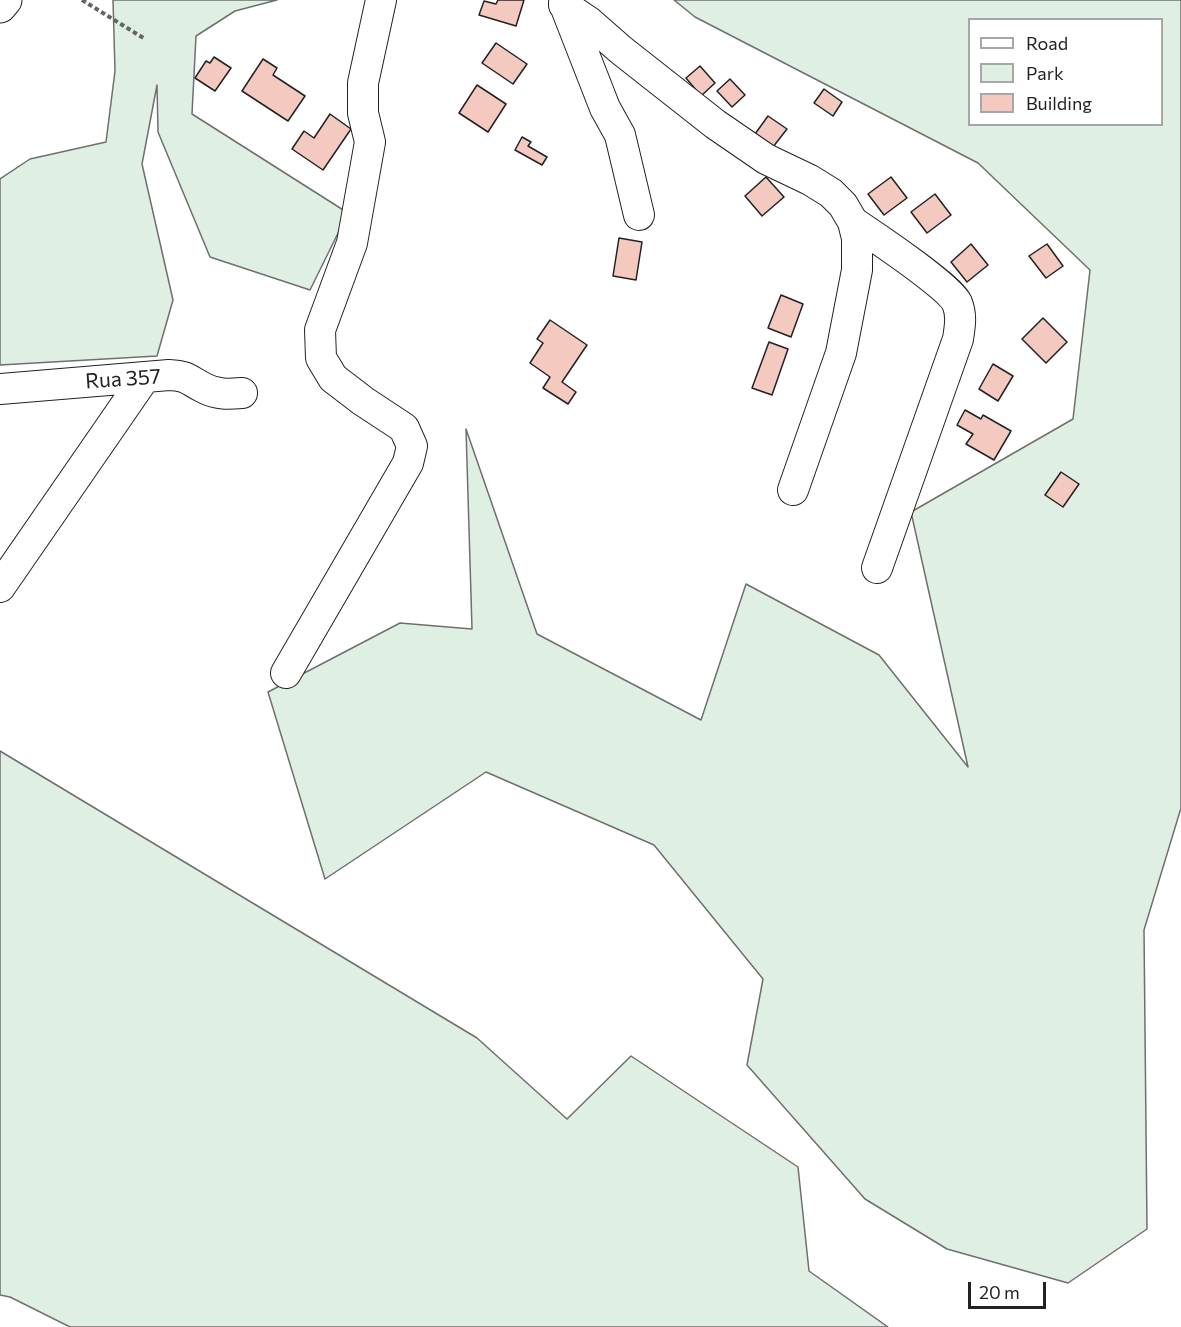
<!DOCTYPE html>
<html>
<head>
<meta charset="utf-8">
<style>
	body { margin:0 }
	#map { position:relative; width:1181px; height:1327px; overflow:hidden; background:#fff; font-family:Commissioner,sans-serif }
	canvas { display:block }
	.legend { position:absolute; left:968px; top:18px; width:195px; height:108px; box-sizing:border-box; background:#fff; border:2px solid #a7a7a7; margin:0; padding:8px 10px; list-style:none; font-size:18px; color:#222 }
	.legend li { display:flex; align-items:center; gap:12px; height:30px }
	.legend b { width:30px; border:2px solid #a7a7a7 }
	.scale { position:absolute; left:968px; top:1282px; width:78px; height:27px; box-sizing:border-box; border:3px solid #222; border-top:0; padding-left:8px; font-size:18px; line-height:21px; white-space:nowrap; color:#222; -webkit-text-stroke:4px #fff; paint-order:stroke }
</style>
</head>
<body>
<div id="map">
<canvas width="1181" height="1327"></canvas>
<ul class="legend">
<li><b style="height:8px;background:#fff"></b>Road</li>
<li><b style="height:16px;background:#e0efe3"></b>Park</li>
<li><b style="height:16px;background:#f3c9c0"></b>Building</li>
</ul>
<div class="scale">20 m</div>
</div>
<script>
const context = document.querySelector('canvas').getContext('2d');
context.lineJoin = 'round';
function fillPath(path, color) { context.fillStyle = color; context.fill(path, 'evenodd'); }
function trace(path, color, width, dash) { context.strokeStyle = color; context.lineWidth = width; context.lineCap = dash ? 'butt' : 'round'; context.setLineDash(dash || []); context.stroke(path); }
function drawText(font, color, halo, rows, align = 'center') {
  context.font = font + ' Commissioner,sans-serif'; context.lineWidth = 4.5; context.setLineDash([]); context.textBaseline = 'middle'; context.strokeStyle = halo; context.fillStyle = color; for (const [text, x, y, turn = 0] of rows) {
    context.save(); context.translate(x, y); context.rotate((+turn || 0) * Math.PI / 180); context.textAlign = isNaN(turn) ? turn : align; if (halo) context.strokeText(text, 0, 0); context.fillText(text, 0, 0); context.restore();
  }
}
const green = new Path2D(`
	M113 0H277L235 11 196 36 192 114 348 213 310 290 210 257 158 132 157 85 142 164 173 300 157 356 0 365V179L30 159 106 142 115 71Z
	M674 0H1181V808L1144 930 1147 1229 1068 1283 947 1249 865 1199 747 1065 763 979 654 845 486 772 325 879 268 692 400 623 472 629 466 429 537 634 701 720 746 584 879 655 968 767 911 512 1073 419 1090 270 978 163 695 17ZM970 20H1162V124H970Z
	M0 751 477 1038 567 1119 631 1056 798 1167 809 1271 888 1327H70L10 1297 0 1295Z`);
const building = new Path2D(`
	M498 0H524L516 26 479 15 484 1 496 4Z
	M496 43 527 64 513 84 482 63Z
	M214 57 231 68 215 91 195 78 206 61 210 63Z
	M263 59 277 68 273 75 305 96 288 121 242 91Z
	M700 66 715 83 701 96 686 78Z
	M730 79 745 95 732 107 717 91Z
	M477 85 506 104 488 132 459 113Z
	M824 89 842 102 833 116 814 103Z
	M330 114 351 129 323 170 292 149 304 131 314 138Z
	M768 116 787 129 773 147 755 134Z
	M522 137 531 142 528 146 547 157 542 165 515 150Z
	M766 177 784 197 762 216 745 196Z
	M891 177 907 198 884 215 868 194Z
	M935 194 951 215 927 233 911 212Z
	M619 238 642 242 636 280 613 276Z
	M971 244 988 265 967 282 951 262Z
	M1047 244 1063 266 1046 278 1029 256Z
	M781 295 803 304 791 337 768 328Z
	M1043 318 1067 342 1046 363 1022 339Z
	M550 320 587 345 562 382 576 392 568 404 543 388 550 377 530 363 543 343 537 339Z
	M769 342 788 349 772 395 752 388Z
	M993 364 1013 376 998 401 979 389Z
	M965 410 981 419 983 415 1011 431 994 460 966 444 973 434 957 425Z
	M1061 472 1079 484 1063 507 1045 495Z`);
const path = new Path2D(`
	M82 0 145 39`);
const minor = new Path2D(`
	M564 3 605 108 620 135 639 215
	M564 5 589 22 621 50 715 124 766 159 810 180 831 193 843 205 853 222 857 238V270L841 353 793 490
	M853 222C871 234 952 288 957 303 962 315 960 326 958 339L877 568
	M0 389 169 375C189 376 188 380 204 388 217 395 229 394 242 393
	M0 587 145 377
	M286 673 408 463 412 446 404 428 363 401 333 378 321 358 320 330 352 243 370 142 363 113V83L381 0`);
const major = new Path2D(`
	M0 6 5 0`);
const streetNames = [
	["Rua 357",123,379,-4]
];
fillPath(green, '#e0efe3');
trace(green, '#6f6f6f', 1.5);
fillPath(building, '#f3c9c0');
trace(building, '#222', 1.5);
trace(minor, '#222', 32);
trace(major, '#222', 35);
trace(path, '#646464', 4, [4.5, 3]);
trace(minor, '#fff', 30);
trace(major, '#fff', 33);
drawText('21px', '#222', '#fff', streetNames);
</script>
</body>
</html>
